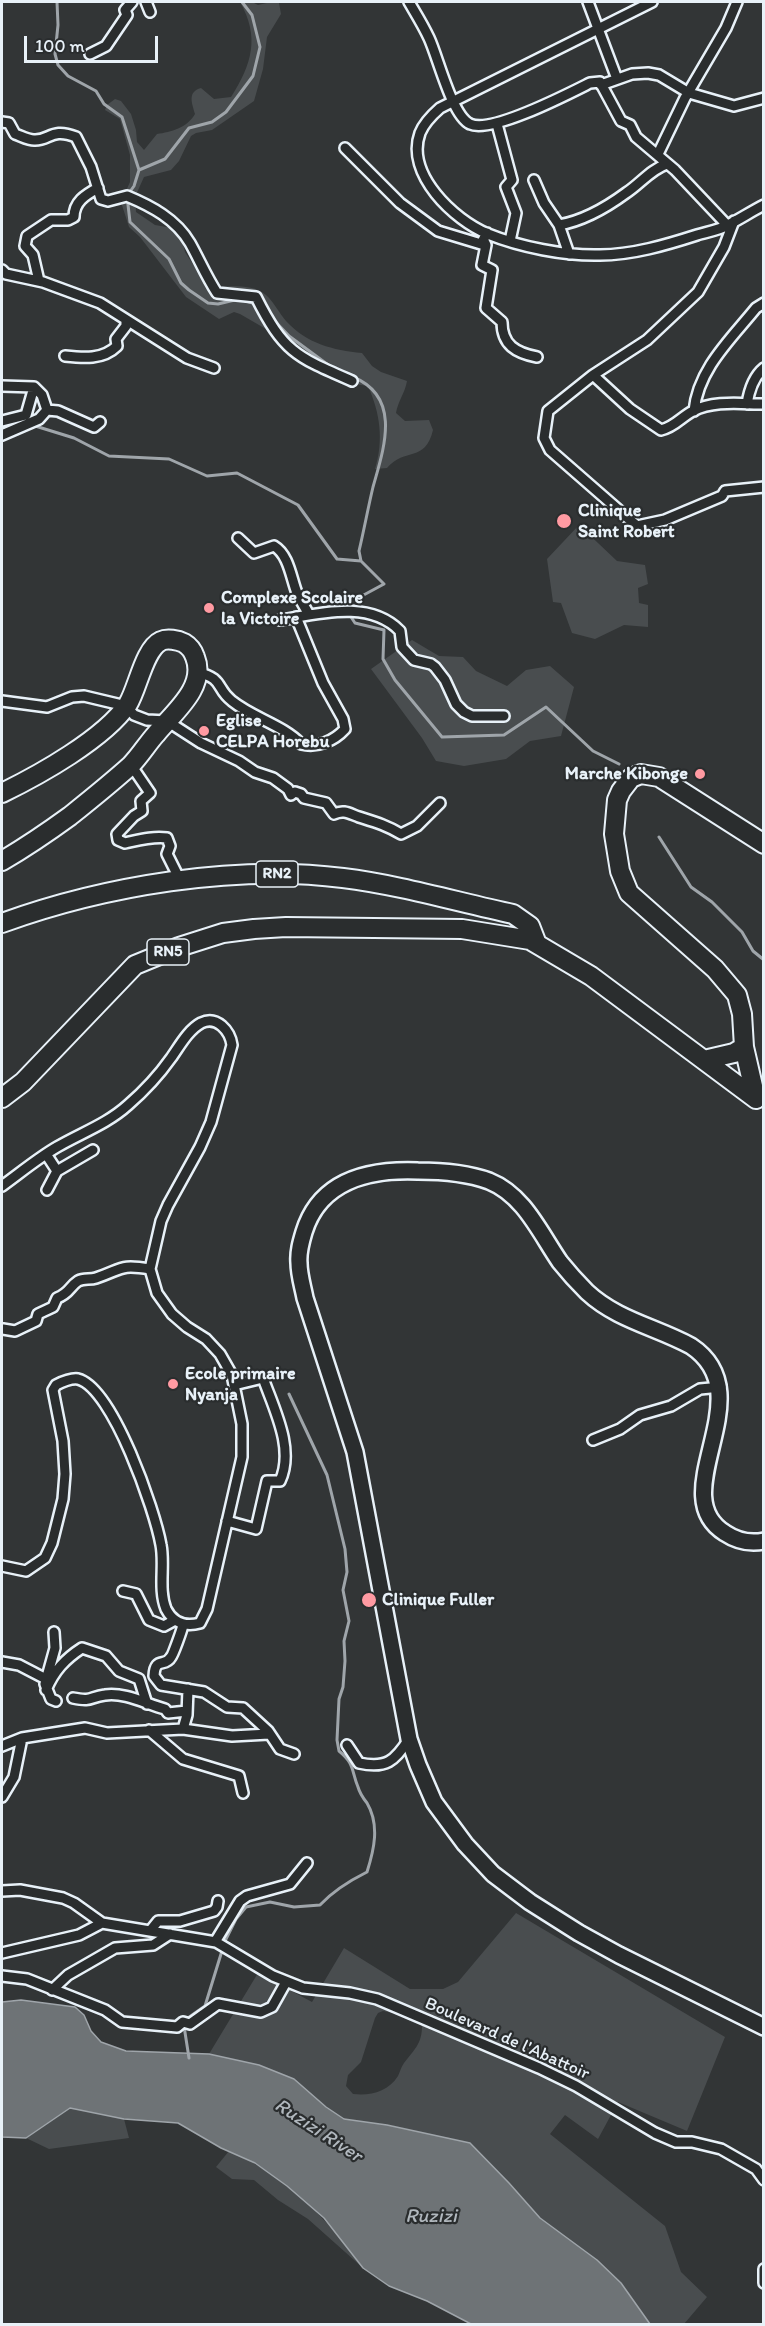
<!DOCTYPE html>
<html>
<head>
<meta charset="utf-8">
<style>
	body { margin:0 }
	#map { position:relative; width:765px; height:2326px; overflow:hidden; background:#323536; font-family:Itim,sans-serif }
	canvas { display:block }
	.frame { position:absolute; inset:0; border:3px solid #e8f1f8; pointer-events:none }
	.scale { position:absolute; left:24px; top:36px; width:134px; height:27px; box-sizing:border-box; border:3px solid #e8f1f8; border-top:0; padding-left:8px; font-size:18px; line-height:21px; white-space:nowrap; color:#e8f1f8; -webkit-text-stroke:4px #2a2d2e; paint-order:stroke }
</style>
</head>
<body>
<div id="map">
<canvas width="765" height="2326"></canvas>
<div class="frame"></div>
<div class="scale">100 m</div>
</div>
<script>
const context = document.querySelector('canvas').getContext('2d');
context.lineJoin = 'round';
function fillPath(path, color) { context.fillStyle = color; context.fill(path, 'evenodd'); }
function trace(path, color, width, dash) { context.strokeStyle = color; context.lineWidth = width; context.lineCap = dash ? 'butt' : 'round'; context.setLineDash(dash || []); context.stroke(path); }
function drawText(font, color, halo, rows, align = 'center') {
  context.font = font + ' Itim,sans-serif'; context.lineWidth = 4.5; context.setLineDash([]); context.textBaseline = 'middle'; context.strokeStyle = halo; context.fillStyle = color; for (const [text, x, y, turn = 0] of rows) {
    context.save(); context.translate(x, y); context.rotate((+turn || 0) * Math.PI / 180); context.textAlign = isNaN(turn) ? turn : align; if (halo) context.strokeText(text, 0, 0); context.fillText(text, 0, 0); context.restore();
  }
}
const green = new Path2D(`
	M240 2H252L258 5 271 2 279 3 281 14 267 37 263 69 254 101 212 130 196 133 191 136 179 161 171 170 144 177 135 197 136 212 155 225 172 228 181 234 185 252 207 286C225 288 251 282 266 295 274 302 279 313 286 321 307 344 333 350 362 353L372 366 381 372 407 381C405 393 398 401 396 413L405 421 429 420 433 430C425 463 405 447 387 468L375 469C384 440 380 413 368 386L347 383 335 380 297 347 240 314 234 312 219 319 186 297 140 237 129 227 121 202 130 182V155L120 119 105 110 107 105 115 99 121 101 131 114 136 130 137 142 144 150 157 134C171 132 187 128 195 114 192 103 187 92 201 88L214 99 231 97C252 64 260 37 240 2Z
	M579 525 617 561 645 565 648 584 638 588 639 603 648 605V627L624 625 595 639 572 633 561 603 553 602 547 559Z
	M412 640 439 656 463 657 476 671 507 686 526 670 550 666 574 687 561 736 530 741 506 759 464 766 436 761 422 738 371 669Z
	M516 1913 725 2037 687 2131 618 2102 598 2139 565 2115 550 2134 665 2226 681 2272 707 2297 684 2324H650L621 2283 597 2260 540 2218 509 2183 470 2143 387 2125 344 2119 326 2107 294 2079 259 2065 209 2054 258 1973 312 2002 344 1948 410 1989H443L458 1982ZM383 2011C397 2014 412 2016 422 2026 422 2044 414 2050 404 2063 401 2067 400 2072 398 2076 388 2092 370 2096 353 2094L346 2086 348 2075 361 2062 375 2018 378 2013Z
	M70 2108 124 2119 129 2138 49 2149 26 2138Z
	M229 2151C285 2175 328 2219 363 2268L308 2219 278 2200 254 2180 232 2179 216 2167Z`);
const water = new Path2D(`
	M21 2000 75 2007 84 2015 91 2031 101 2042 126 2051 209 2054 259 2065 294 2079 326 2107 344 2119 387 2125 470 2143 509 2183 540 2218 597 2260 621 2283 650 2324H471L427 2301 389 2286 363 2268 324 2218 287 2186 255 2163 221 2148 178 2123 124 2119 70 2108 26 2138 2 2137V2002Z`);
const stream = new Path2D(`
	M57 2 58 25 55 54 58 65 68 76 96 91 104 104 122 117 139 170
	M242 2 252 15 260 47 253 76 226 112 212 122 189 128 165 159 139 170 134 186 127 196 130 222 169 259 181 283 189 290 208 303 218 304 239 299 256 304
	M272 318 289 336 331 367
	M353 377C402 397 384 448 373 487 368 508 364 530 359 551L361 561
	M32 425 74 438 109 456 169 459 207 476 237 473 298 505 337 559 361 561 384 584 347 604V611L355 623 384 630 383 659 395 680 442 737 504 735 546 707 593 751 619 764
	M2 426 11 423
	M659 837 691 887 712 902 742 932 753 951 764 960
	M185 2020 205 2006 225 1941 236 1919 246 1907 270 1902 294 1907 320 1905C334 1890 349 1881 367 1872 374 1850 380 1825 367 1803 363 1798 360 1794 358 1787 351 1770 355 1764 339 1751L337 1740 339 1699 343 1687 345 1661 344 1641 349 1621 343 1590 347 1572 345 1549 327 1475 289 1394
	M184 2026 189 2058`);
const street = new Path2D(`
	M146 2 150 12
	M409 2C416 14 423 25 429 38 438 57 452 116 470 124 491 134 568 94 590 83L600 82 621 121 630 125 636 137 675 170 727 225
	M588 2 617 79
	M652 2 440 108C432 115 424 123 420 133 405 174 454 220 488 234 520 247 565 256 600 255 632 255 666 245 697 235 707 232 719 230 728 225 740 219 752 211 764 205
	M90 54 106 46 127 15 125 10 132 2
	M601 85 632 74 648 73 659 75 689 93 734 106 764 98
	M2 122 9 123 15 134C21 136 28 140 34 140 50 141 51 127 76 137L91 167 101 199 108 201 127 196C151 206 176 219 190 243 199 259 206 276 217 293L256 297C284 353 297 357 352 381
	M497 124 512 180 506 187 516 213 510 241
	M345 148 400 203 438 231 481 244 487 233
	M658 154 685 98 726 28 737 2
	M534 180 544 203 559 225 569 254
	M734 221 724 247 698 292 647 340 593 375 548 411 544 438 550 450 637 526 665 520 722 496 725 491 764 487
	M559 225C582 221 607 207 626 193 640 184 651 169 667 164
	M484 241 486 245 482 265 492 270 486 308 502 322C502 345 516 353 537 357
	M2 270 6 274 43 282 100 303 187 358 214 368
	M39 281 33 255 25 246 27 236 51 220H68L74 217C74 202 85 195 98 188
	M65 356C83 358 103 360 117 346L116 339 126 326V321
	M593 375 630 409 661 430C675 427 681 417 693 411 714 400 741 404 764 404
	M2 386 34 387 42 395 47 410
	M747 404C749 391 753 377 764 368
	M694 411C698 369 731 339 756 308L764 303
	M2 421 26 415 34 387
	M2 435 39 419 47 410 58 411 94 427 100 422
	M238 538 254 553 274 546C289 555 291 578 297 593 300 600 305 607 309 615
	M280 620C318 614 369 599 400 631L402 647 414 660 431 664 435 667 445 680 456 704 464 712 472 716H504
	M197 672C225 679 215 688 232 701 253 718 283 725 301 744 318 748 334 741 345 729L343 719 323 683 296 617
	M2 701 47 707 72 697 84 696 126 706 134 715 147 720 167 721 201 743 239 761 255 772 273 778 288 789 291 795 295 792 301 794 304 798 326 803 334 814C344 809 350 814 359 817 375 822 386 825 401 834L417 826 440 803
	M131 765 150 793 141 801 142 811 134 816 117 834 118 840 125 843C139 840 153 836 167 838L170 846 167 854 177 874V881
	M46 1154 57 1171 47 1190
	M57 1171 93 1150
	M2 1186C20 1173 38 1158 57 1147 81 1133 107 1124 128 1105 143 1092 159 1075 171 1058 179 1047 188 1030 201 1023 217 1015 230 1031 232 1045L211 1122 200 1147 168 1205 161 1221 150 1269 157 1293 172 1314 187 1327 206 1339 220 1354 232 1375 242 1424V1457L207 1609 200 1623C186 1627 173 1623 166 1609 158 1589 165 1565 161 1545 155 1511 113 1388 78 1379 71 1378 62 1382 56 1385L53 1390 63 1441 65 1474 63 1499 52 1543 45 1558 26 1571 2 1566
	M3 1329 15 1331 36 1321 38 1314 53 1307 57 1298C70 1293 69 1287 78 1281 84 1278 90 1280 96 1278 123 1269 119 1264 150 1269
	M593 1440 620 1429 640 1415 671 1406 700 1389 721 1387
	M227 1521 256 1529 267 1481H280C295 1449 274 1409 263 1378L234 1385
	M123 1591 136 1594 149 1620 164 1626 175 1620
	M183 1625C182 1630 173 1655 171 1657 165 1668 155 1656 154 1676L161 1685 204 1692 227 1707 243 1708 268 1731 280 1749 294 1754
	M54 1632 55 1648 45 1684 51 1699 56 1701
	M2 1662 19 1665 46 1679
	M46 1690C54 1671 65 1659 82 1648L106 1656 119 1671 139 1679 147 1704
	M73 1698C93 1702 89 1697 105 1695 125 1692 146 1704 165 1709L168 1713 187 1711
	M183 1729 232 1736 269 1734
	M149 1730 183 1759 239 1776 243 1793
	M347 1745 359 1763C386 1769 395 1761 409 1739
	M2 1746 22 1738 85 1728 107 1733 183 1729 187 1715 188 1689
	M2 1797 14 1777 22 1738
	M2 1891 20 1890 63 1898 74 1903 102 1923 216 1942 273 1976 303 1988 350 1993 377 1999 539 2068 576 2086 655 2133 676 2142H692L721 2149 756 2169 764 2180
	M150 1931 158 1921H180L214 1911 217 1907 218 1901
	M215 1942 240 1901 247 1896 290 1884 307 1863
	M2 1953 79 1935 102 1923
	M2 1976 27 1979 105 2010 122 2022 177 2027 183 2022 190 2024 218 2004 261 2012 272 2007 286 1982
	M52 1990 68 1975 115 1948 153 1945 170 1934
	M764 2269V2283`);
const primary = new Path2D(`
	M764 1541C749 1544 737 1541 725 1533 662 1494 765 1395 691 1346 656 1327 617 1320 587 1292 578 1283 568 1272 560 1262 540 1233 524 1195 489 1181 467 1173 441 1171 418 1171 369 1169 320 1180 304 1232 301 1242 298 1252 299 1263 299 1275 303 1287 305 1298L355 1452 409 1739 418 1765 434 1802 465 1844 493 1874 530 1902 579 1933 619 1955 764 2027`);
const highway = new Path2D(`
	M2 793C39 775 104 739 128 704 138 688 144 649 161 641 167 638 178 640 184 643 189 646 193 651 195 657 207 687 173 713 156 734 147 744 140 756 130 766 111 783 90 800 70 816 48 832 26 847 2 861
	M2 923C104 886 235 864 343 878 400 885 457 902 513 914L530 926 537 944
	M704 1060 734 1053 744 1047
	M2 1098 23 1082 135 965 179 947 223 933 254 929 286 927 462 929 530 940 591 976 756 1099
	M756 1099 744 1047 742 1014 737 995 715 969 629 893 620 871 614 834 617 800 621 791 631 778 641 774 659 777 764 844`);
const markers = [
	[564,521,8,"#ff9aa2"],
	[209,608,6,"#ff9aa2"],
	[204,731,6,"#ff9aa2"],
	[700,774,6,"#ff9aa2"],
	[173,1384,6,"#ff9aa2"],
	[369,1600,8,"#ff9aa2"]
];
const shields = [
	[277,874,42],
	[168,952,42]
];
const shieldNames = [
	["RN2",277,874],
	["RN5",168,952]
];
const poiNames = [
	["Clinique",578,511],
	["Saint Robert",578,532],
	["Complexe Scolaire",221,598],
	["la Victoire",221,619],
	["Eglise",216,721],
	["CELPA Horebu",216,742],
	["Marche Kibonge",688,774,"right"],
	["Ecole primaire",185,1374],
	["Nyanja",185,1395],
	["Clinique Fuller",382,1600]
];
const streetNames = [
	["Boulevard de l'Abattoir",507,2039,24]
];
const waterNames = [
	["Ruzizi River",318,2131,33],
	["Ruzizi",431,2217]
];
fillPath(green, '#494d4f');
fillPath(water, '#6e7376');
trace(water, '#9fa5aa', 1.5);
trace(stream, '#9fa5aa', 3);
trace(street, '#e8f1f8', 14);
trace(primary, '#e8f1f8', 20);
trace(highway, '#e8f1f8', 22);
trace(street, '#2a2d2e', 9);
trace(primary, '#2a2d2e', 15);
trace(highway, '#2a2d2e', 18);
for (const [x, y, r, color] of markers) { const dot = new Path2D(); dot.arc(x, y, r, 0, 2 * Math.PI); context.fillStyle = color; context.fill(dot); trace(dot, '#2a2d2e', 2); }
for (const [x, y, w] of shields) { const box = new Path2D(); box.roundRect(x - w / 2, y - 13, w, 26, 4.5); context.fillStyle = '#2a2d2e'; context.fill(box); trace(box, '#e8f1f8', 1.5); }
drawText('bold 16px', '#e8f1f8', null, shieldNames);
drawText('bold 18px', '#e8f1f8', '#2a2d2e', poiNames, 'left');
drawText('18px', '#e8f1f8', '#2a2d2e', streetNames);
drawText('italic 20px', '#b1b8be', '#2a2d2e', waterNames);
</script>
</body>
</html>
